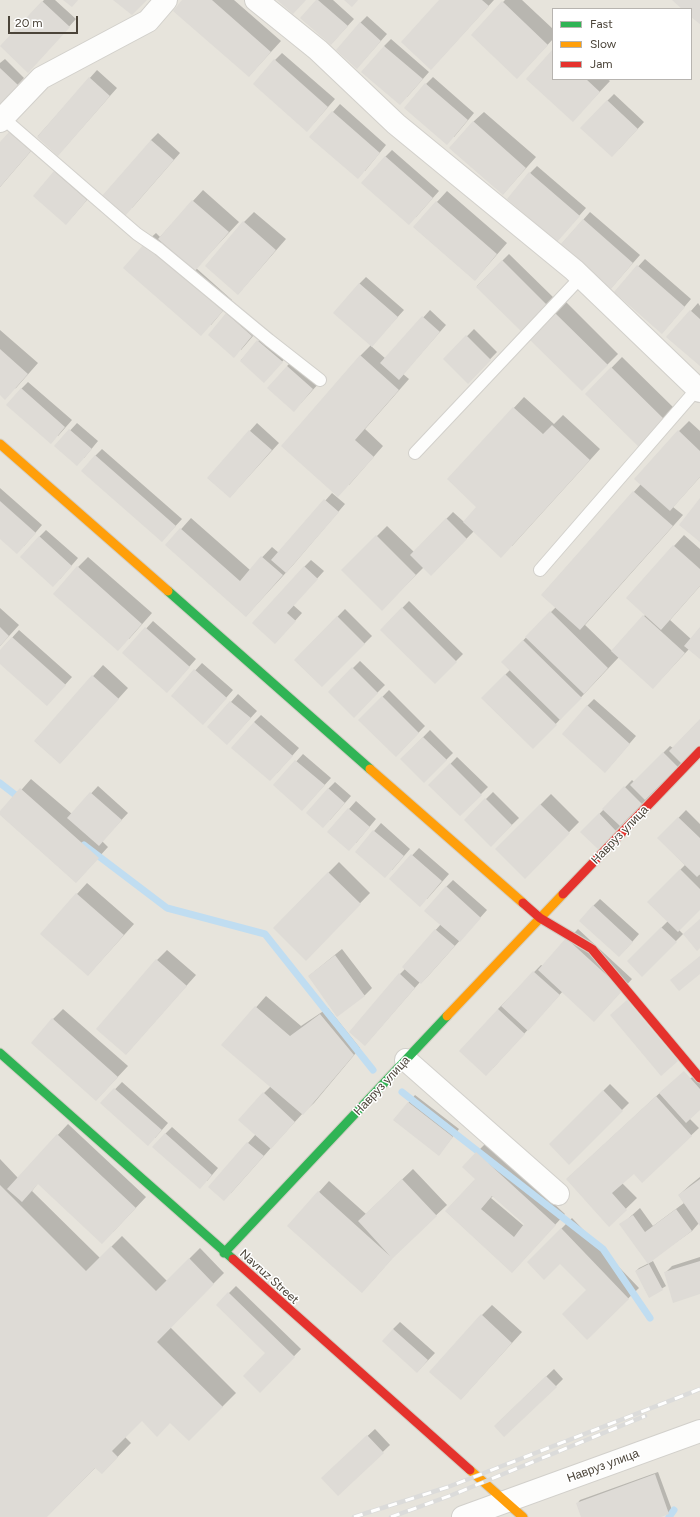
<!DOCTYPE html>
<html>
<head>
<meta charset="utf-8">
<style>
	body { margin:0 }
	#map { position:relative; width:700px; height:1517px; overflow:hidden; background:#f4f2ee; font-family:Figtree,sans-serif }
	canvas { display:block }
	.legend { position:absolute; left:552px; top:8px; width:140px; height:72px; box-sizing:border-box; background:#fff; border:1px solid #b7b4b0; margin:0; padding:5px 7px; list-style:none; font-size:12px; color:#4b4439 }
	.legend li { display:flex; align-items:center; gap:8px; height:20px }
	.legend b { width:20px; border:1px solid #b7b4b0 }
	.scale { position:absolute; left:8px; top:16px; width:70px; height:18px; box-sizing:border-box; border:2px solid #4b4439; border-top:0; padding-left:5px; font-size:12px; line-height:14px; white-space:nowrap; color:#4b4439; -webkit-text-stroke:3px #fff; paint-order:stroke }
</style>
</head>
<body>
<div id="map">
<canvas width="700" height="1517"></canvas>
<ul class="legend">
<li><b style="height:5px;background:#30b455"></b>Fast</li>
<li><b style="height:5px;background:#ff9f0a"></b>Slow</li>
<li><b style="height:5px;background:#e5322d"></b>Jam</li>
</ul>
<div class="scale">20 m</div>
</div>
<script>
const context = document.querySelector('canvas').getContext('2d');
context.lineJoin = 'round';
function fillPath(path, color) { context.fillStyle = color; context.fill(path, 'evenodd'); }
function trace(path, color, width, dash) { context.strokeStyle = color; context.lineWidth = width; context.lineCap = dash ? 'butt' : 'round'; context.setLineDash(dash || []); context.stroke(path); }
function drawText(font, color, halo, rows, align = 'center') {
  context.font = font + ' Figtree,sans-serif'; context.lineWidth = 3; context.setLineDash([]); context.textBaseline = 'middle'; context.strokeStyle = halo; context.fillStyle = color; for (const [text, x, y, turn = 0] of rows) {
    context.save(); context.translate(x, y); context.rotate((+turn || 0) * Math.PI / 180); context.textAlign = isNaN(turn) ? turn : align; if (halo) context.strokeText(text, 0, 0); context.fillText(text, 0, 0); context.restore();
  }
}
const residential = new Path2D(`
	M0 0H700V1517H0ZM553 9H691V79H553Z`);
const shadow = new Path2D(`
	M44 0H55L76 19 35 64 1 46Z
	M183 0H234L281 41 249 76Z
	M317 0H333L354 19 331 44Z
	M441 0H494L441 58Z
	M505 0H522L553 29V39L527 67 472 35Z
	M367 16 387 34 364 60 360 23Z
	M391 39 429 72 407 97 384 46Z
	M553 51V79H607L610 81 573 120 527 79Z
	M282 53 335 99 314 123 275 60Z
	M5 59 24 78 0 103V63Z
	M97 70 117 88 65 147 38 136Z
	M433 77 474 113 454 137 426 84Z
	M614 94 644 122 619 149 607 101Z
	M340 104 386 145 365 171 311 137Z
	M484 112 536 157 503 194 473 122Z
	M17 126 37 144 0 187V144Z
	M158 133 180 153 132 208 151 140Z
	M392 150 439 191 416 217 385 157Z
	M62 165 93 193 73 216 55 172Z
	M537 166 586 208 564 233 530 173Z
	M203 190 239 222 196 268 232 300 211 325 145 243 156 233 160 237Z
	M447 191 507 243 475 280 414 227Z
	M254 212 286 239 238 294 244 222Z
	M590 212 640 255 611 288 561 245Z
	M509 254 555 299 523 332 477 286Z
	M645 259 691 299 669 325 615 292Z
	M366 277 404 310 371 346 386 359 430 310 446 325 403 374 409 379 365 429 383 446 349 485 360 356 371 345 359 284Z
	M566 302 618 354 582 390 530 338Z
	M698 303 700 306V365L668 337Z
	M234 307 259 329 241 350 227 314Z
	M474 329 497 352 468 382 445 359Z
	M0 330 38 363 16 388 0 394Z
	M265 334 289 354 271 374 241 360Z
	M622 357 676 410 640 447 586 394Z
	M294 359 320 382 301 403 287 366Z
	M28 382 72 420 58 436 21 389Z
	M524 397 554 424 563 415 600 449 512 546 474 531 431 575 424 567 382 609 343 570 387 526 414 552 453 512 464 522 478 507 448 479Z
	M689 421 700 431V477L673 507 683 515 585 625 612 651 646 614 627 598 684 535 700 549V586L670 620 691 639 700 628V658L689 649 663 677 619 657 533 748 482 698 510 670 502 662 556 607 542 595 641 484 679 431Z
	M77 423 98 441 84 458 56 446Z
	M257 423 279 443 230 497 208 478Z
	M102 449 182 519 169 533 95 456Z
	M0 488 42 525 24 546 0 538Z
	M332 493 345 504 293 565 246 616 167 545 191 518 250 570 272 547 279 553Z
	M46 530 78 558 60 579 39 537Z
	M88 557 152 613 129 639 78 567Z
	M311 560 324 571 293 605 302 613 275 643 304 567Z
	M409 601 463 654 435 682 381 630Z
	M0 608 19 625 0 646Z
	M345 609 372 636 322 686 295 660Z
	M153 621 196 659 174 684 124 653Z
	M19 630 72 677 54 697 0 662V651Z
	M360 661 385 685 354 716 329 692Z
	M202 663 233 690 210 716 172 696Z
	M103 665 128 688 60 763 35 741Z
	M389 690 425 726 396 756 360 720Z
	M238 694 257 711 234 736 209 727Z
	M594 699 636 736 612 764 587 706Z
	M261 715 299 748 277 773 254 722Z
	M700 720V747L598 848 582 832 632 780 634 782 670 746 673 748Z
	M430 730 453 753 424 782 402 759Z
	M303 754 331 778 309 802 275 785Z
	M457 757 488 787 460 815 430 785Z
	M31 779 72 814 98 786 128 813 102 841 108 847 76 882 0 814Z
	M335 782 351 796 330 820 328 789Z
	M493 792 519 818 491 845 465 820Z
	M551 794 579 822 525 877 496 849Z
	M356 801 376 819 356 843 329 832Z
	M686 810 700 824V873L699 874 700 875V908L679 930 683 934 642 975 628 961 668 921 648 902 685 865 659 838Z
	M381 823 410 849 392 870 356 852Z
	M419 848 449 874 427 899 390 879Z
	M339 862 370 893 306 959 274 928Z
	M453 880 487 910 428 976 421 983 420 982 371 1038 400 974 405 969 403 967 441 924 446 887Z
	M87 883 134 924 88 975 77 894Z
	M600 899 639 934 626 949 593 906Z
	M578 929 632 979 604 1010 563 991 493 1068 498 1009 541 965 543 966Z
	M342 949 372 988 365 995 338 1015 309 976Z
	M167 950 196 975 126 1054 157 960Z
	M266 996 301 1026 328 1008 360 1048 314 1103 303 1113 270 1149 231 1193 209 1187 256 1134 264 1093 271 1086 223 1045Z
	M63 1009 128 1066 96 1100 53 1019Z
	M700 1074V1108L689 1118 699 1128 642 1181 634 1173 622 1183 637 1198 609 1225 567 1179 663 1090Z
	M122 1082 168 1123 155 1138 102 1103Z
	M610 1084 629 1103 569 1163 550 1144Z
	M415 1095 459 1129 439 1154 394 1120Z
	M68 1124 146 1197 113 1232 38 1183 32 1191 100 1258 122 1236 167 1281 200 1248 224 1273 170 1327 236 1393 189 1440 170 1421 142 1420 125 1437 131 1443 102 1473 96 1467 46 1517H0V1159L18 1178Z
	M172 1127 218 1168 207 1181 165 1134Z
	M487 1142 565 1214 512 1272 446 1211 476 1179V1153ZM493 1196 526 1224 524 1226 491 1198Z
	M413 1169 447 1205 400 1249 372 1281 319 1192 329 1181 366 1214Z
	M700 1177V1225L699 1223 692 1231 648 1262 621 1225 640 1208 653 1226 684 1203 679 1195 690 1185Z
	M572 1218 639 1288 587 1338V1290L561 1262H528Z
	M700 1257V1293L665 1273 672 1266Z
	M653 1261 666 1286 650 1296 636 1271 639 1268Z
	M236 1286 301 1349 260 1391 267 1353 217 1305Z
	M492 1305 522 1332 461 1399 482 1315Z
	M400 1322 435 1353 417 1372 393 1329Z
	M554 1369 563 1379 556 1386 495 1426Z
	M375 1429 390 1445 338 1495 330 1471Z
	M658 1472 672 1510 669 1513 658 1517H582L577 1504 580 1500Z`);
const stream = new Path2D(`
	M0 783 22 800
	M84 845 167 908 265 934 373 1070
	M402 1092 603 1249 650 1318
	M669 1517 674 1510`);
const building = new Path2D(`
	M63 0H78L72 7Z
	M113 0H147L132 15Z
	M182 0H212L271 52 249 77 173 11Z
	M277 0H306L293 14Z
	M316 0H318L348 26 331 45 300 18Z
	M344 0H358L352 7Z
	M439 0H482L489 6 431 70 401 42Z
	M672 0H700V24L691 17V9H682Z
	M42 1 70 27 28 73 0 46Z
	M502 1 548 45 517 79 471 35Z
	M360 22 381 41 357 69 336 50Z
	M384 46 423 79 400 105 361 72Z
	M553 49V79H586L600 92 573 122 526 79Z
	M274 59 328 107 307 132 253 84Z
	M0 68 18 85 0 104Z
	M89 77 110 96 58 156 37 137Z
	M425 83 468 120 447 145 404 108Z
	M607 100 638 129 612 157 580 128Z
	M332 111 380 153 358 179 309 137Z
	M473 121 526 168 503 195 449 148Z
	M9 132 31 151 0 187V142Z
	M151 140 174 160 125 216 102 196Z
	M385 156 433 198 409 225 361 183Z
	M54 171 87 200 66 225 33 196Z
	M529 172 580 216 557 242 507 199Z
	M192 200 229 232 195 271 158 239Z
	M436 201 497 254 475 281 413 227Z
	M583 219 633 263 611 289 560 245Z
	M243 221 276 250 238 295 205 266Z
	M145 243 223 311 201 336 123 268Z
	M502 260 549 307 523 333 476 287Z
	M637 265 685 307 662 334 614 292Z
	M359 283 398 317 372 347 333 313Z
	M690 310 700 319V366L666 337Z
	M554 312 608 365 582 391 528 338Z
	M226 313 252 336 234 358 208 335Z
	M422 316 440 332 399 380 380 363Z
	M466 335 491 360 468 384 443 359Z
	M257 340 283 362 264 383 240 361Z
	M0 349 28 374 5 400 0 395Z
	M360 355 399 390 355 440 374 457 338 497 281 446Z
	M287 366 313 389 294 412 267 388Z
	M611 367 666 421 640 448 585 394Z
	M21 388 65 427 51 444 6 405Z
	M513 407 543 434 552 425 590 460 501 558 463 522 476 507 447 479Z
	M69 429 92 449 77 466 54 446Z
	M249 430 272 450 230 498 207 478Z
	M678 430 700 451V477L670 511 634 479Z
	M95 455 176 526 162 542 81 471Z
	M633 491 673 526 580 630 541 595Z
	M700 498V542L679 525Z
	M324 499 339 512 286 573 271 560Z
	M0 501 36 533 17 554 0 539Z
	M446 518 467 539 431 576 410 555Z
	M180 528 240 581 261 556 283 575 246 617 165 545Z
	M376 535 416 575 382 611 341 570Z
	M39 536 72 566 53 587 20 557Z
	M673 545 700 569V586L661 630 626 598Z
	M77 566 142 624 118 651 53 594Z
	M304 566 318 579 287 613 296 621 275 644 252 623Z
	M402 607 457 662 435 684 380 630Z
	M550 611 608 668 584 694 525 637Z
	M643 615 685 653 653 689 611 651Z
	M337 616 365 644 322 687 294 660Z
	M0 627 9 636 0 646Z
	M145 627 190 667 167 693 122 653Z
	M700 627V659L684 646Z
	M12 637 66 685 47 706 0 664V650Z
	M523 640 582 698 560 720 501 662Z
	M352 667 378 693 354 718 328 692Z
	M194 669 227 698 203 725 171 696Z
	M505 674 557 725 533 749 481 698Z
	M92 675 119 699 60 764 34 741Z
	M382 696 419 733 396 757 358 720Z
	M230 701 251 718 227 745 207 727Z
	M587 705 630 744 605 773 562 734Z
	M700 719V748L683 765 669 751Z
	M254 722 293 756 270 781 231 748Z
	M423 737 447 760 424 783 400 759Z
	M663 752 678 767 645 800 630 785Z
	M295 760 325 785 302 811 273 785Z
	M450 763 482 795 460 816 428 785Z
	M624 786 642 804 620 826 602 809Z
	M20 788 99 858 76 883 0 815V811Z
	M328 788 345 803 323 828 306 813Z
	M90 792 122 820 99 846 67 818Z
	M485 798 512 825 491 847 464 820Z
	M540 804 570 833 525 879 495 849Z
	M348 808 370 827 349 851 327 832Z
	M599 813 616 831 598 849 580 832Z
	M678 817 700 838V874L697 877 657 838Z
	M373 830 404 856 385 878 355 852Z
	M411 854 442 881 420 907 389 879Z
	M680 869 700 889V910L678 932 647 902Z
	M328 872 361 904 306 961 273 928Z
	M446 886 481 918 460 942 424 911Z
	M76 893 124 935 88 976 40 934Z
	M593 905 633 942 619 957 579 921Z
	M700 919V948L697 951 683 934Z
	M661 927 677 942 642 977 627 961Z
	M435 929 455 946 421 984 402 967Z
	M566 938 623 990 594 1022 538 970Z
	M335 955 365 996 337 1017 308 976Z
	M700 956V974L679 991 670 980Z
	M156 959 187 986 126 1055 96 1029Z
	M533 971 560 995 528 1031 501 1006Z
	M399 973 415 988 365 1046 349 1032Z
	M627 1000 678 1061 661 1076 610 1015Z
	M255 1006 290 1036 320 1014 354 1055 303 1115 221 1045Z
	M498 1009 525 1034 486 1076 459 1051Z
	M52 1018 118 1077 96 1101 31 1043Z
	M684 1071 700 1089V1110L686 1123 659 1093Z
	M114 1088 162 1130 148 1146 100 1103Z
	M603 1090 623 1111 569 1165 549 1144Z
	M263 1092 295 1122 271 1149 238 1120Z
	M656 1096 692 1136 642 1183 634 1174 612 1193 627 1210 609 1227 566 1179Z
	M408 1102 453 1137 439 1156 393 1120Z
	M165 1133 212 1175 200 1189 152 1147Z
	M57 1134 136 1208 102 1244 38 1184 22 1202 7 1189Z
	M247 1142 264 1156 224 1201 208 1187Z
	M476 1152 556 1225 512 1273 445 1211 475 1179 462 1167ZM492 1196 524 1224 514 1237 481 1209Z
	M402 1179 437 1216 393 1258 362 1293 287 1226 318 1191 390 1256 358 1221Z
	M700 1179V1226L678 1195Z
	M0 1185 86 1271 111 1246 156 1291 189 1258 214 1284 157 1342 223 1407 189 1441 170 1423 157 1437 142 1421 112 1451 118 1457 102 1474 95 1468 47 1517H0Z
	M676 1209 692 1231 648 1264 619 1224 633 1215 645 1232Z
	M561 1228 629 1299 587 1340 562 1314 586 1290 560 1264 544 1280 527 1262Z
	M700 1261V1294L673 1303 664 1272Z
	M649 1264 663 1290 649 1298 635 1271Z
	M228 1292 295 1357 260 1393 243 1376 265 1353 216 1305Z
	M481 1314 512 1343 461 1400 429 1372Z
	M393 1329 428 1360 417 1373 382 1341Z
	M546 1376 557 1387 504 1437 494 1426Z
	M367 1435 384 1453 338 1496 321 1478Z
	M655 1474 669 1514 661 1517H581L576 1503Z`);
const lane = new Path2D(`
	M3 118 137 234 159 249 269 340 320 380
	M415 453 581 277
	M540 570 697 389`);
const street = new Path2D(`
	M256 0 318 50 396 124 574 270 700 391
	M0 121 41 78 148 21 166 0
	M406 1060 558 1194
	M463 1517 700 1431`);
const fast = new Path2D(`
	M168 591 370 769
	M0 1053 233 1259
	M224 1253 447 1016`);
const slow = new Path2D(`
	M0 444 168 591
	M370 769 523 903
	M447 1016 563 894
	M470 1470 523 1517`);
const jam = new Path2D(`
	M563 894 700 751
	M523 903 540 918 592 949 700 1078
	M233 1259 470 1470`);
const rail = new Path2D(`
	M354 1517 448 1487 700 1389
	M391 1517 452 1495 645 1416`);
const streetNames = [
	["Навруз улица",620,835,-46],
	["Навруз улица",382,1086,-47],
	["Navruz Street",269,1277,42],
	["Навруз улица",603,1466,-20]
];
fillPath(residential, '#e7e4dc');
fillPath(shadow, '#0003');
trace(stream, '#c0ddf1', 7);
fillPath(building, '#dedbd6');
trace(lane, '#d2d0cb', 14);
trace(street, '#d2d0cb', 24);
trace(fast, '#d3cfc5', 11);
trace(slow, '#d3cfc5', 11);
trace(jam, '#d3cfc5', 11);
trace(lane, '#fdfdfc', 12);
trace(street, '#fdfdfc', 22);
trace(fast, '#30b455', 9);
trace(slow, '#ff9f0a', 9);
trace(jam, '#e5322d', 9);
trace(rail, '#dbdbda', 4.5);
trace(rail, '#fff', 3, [9]);
drawText('12px', '#4b4439', '#fff', streetNames);
</script>
</body>
</html>
